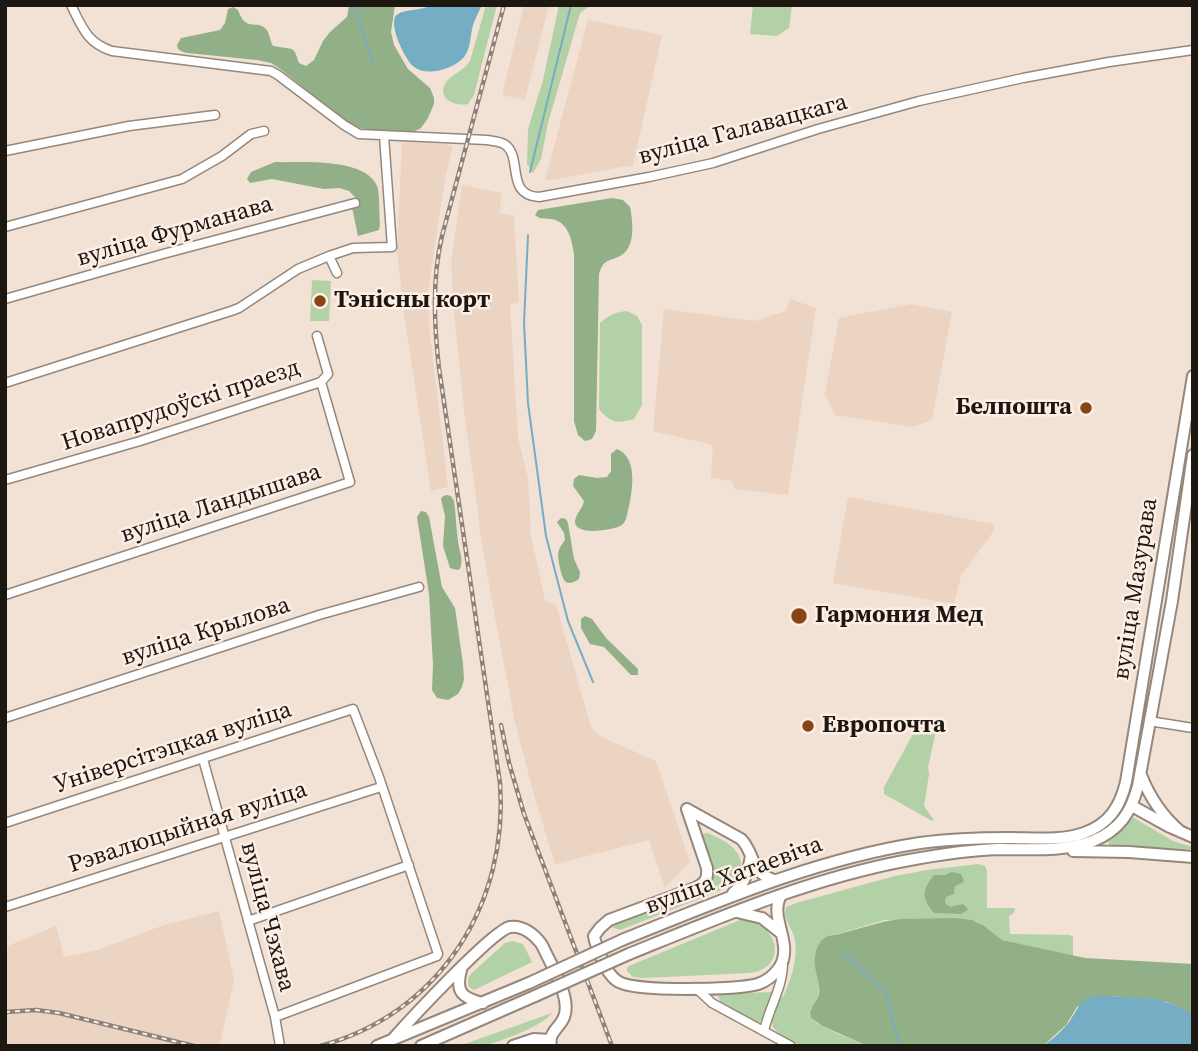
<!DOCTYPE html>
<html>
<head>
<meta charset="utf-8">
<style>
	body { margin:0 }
	#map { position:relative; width:1198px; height:1051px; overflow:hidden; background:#f2e1d5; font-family:"Source Serif 4",serif }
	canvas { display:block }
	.frame { position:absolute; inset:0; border:7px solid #1d1712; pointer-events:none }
</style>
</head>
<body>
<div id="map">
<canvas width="1198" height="1051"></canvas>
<div class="frame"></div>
</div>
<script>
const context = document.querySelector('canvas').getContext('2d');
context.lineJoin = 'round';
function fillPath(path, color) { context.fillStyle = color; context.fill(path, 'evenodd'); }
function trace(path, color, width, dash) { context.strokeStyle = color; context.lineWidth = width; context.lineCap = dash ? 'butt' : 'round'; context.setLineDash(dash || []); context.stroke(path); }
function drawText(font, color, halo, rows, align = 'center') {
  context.font = font + ' "Source Serif 4",serif'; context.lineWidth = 5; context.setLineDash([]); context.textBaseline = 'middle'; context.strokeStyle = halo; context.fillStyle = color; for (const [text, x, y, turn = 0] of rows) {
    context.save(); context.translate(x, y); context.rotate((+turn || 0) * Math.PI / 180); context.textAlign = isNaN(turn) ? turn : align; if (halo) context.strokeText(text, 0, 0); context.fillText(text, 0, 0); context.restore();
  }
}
const built = new Path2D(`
	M524 5H549L525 100 502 95Z
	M588 20 662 35 633 165 552 180H545Z
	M406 142 445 144 453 146 445 179 428 292 429 325 448 487 431 491 404 314 397 251 402 143Z
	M462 185 501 193 500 213 514 216 519 303 510 304 518 438 528 478 531 536 545 600 556 605 591 727 599 736 656 761 690 862 665 888 649 840 555 864 535 799 515 722 495 617 481 539 475 489 465 419 454 312 451 262Z
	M790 299 816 308 788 495 734 489 732 481 711 478 713 445 653 431 664 309 754 321 786 311Z
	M911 304 952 312 932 420 912 427 835 415 825 394 839 318Z
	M848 497 994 524 993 532 961 575 954 604 833 583Z
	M219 911 234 980 220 1044 226 1046H5V947L56 926 64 957 98 950 164 925Z`);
const green = new Path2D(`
	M486 5H497L474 95 468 104C456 107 437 99 445 84 451 74 464 71 470 61Z
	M559 5H591L580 13 548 123 541 159 533 173 527 164 528 129 543 80Z
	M753 5H792L789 28 777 36 750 34Z
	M312 280 331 281 329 321H310Z
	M627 311 637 316 642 325V405L634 419C616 424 611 423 599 409L600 323C609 315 615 312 627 311Z
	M918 725 937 727 928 767 929 774 924 806 934 820 932 821 884 794V787Z
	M1129 817 1134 818 1173 841 1193 847V849L1118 850 1110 847 1108 841 1110 837Z
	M707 833C738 844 758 867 722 890L620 930 611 927 617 922 707 886 701 838 702 834Z
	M978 864 985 866 987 871V908H1015L1014 913 1009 916 1010 934 1070 935 1073 937V956L1002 940 978 922 963 919 885 920 830 936C801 949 824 974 818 996 816 1005 804 1010 813 1020 822 1029 855 1040 868 1046H802L780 1035 773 1027 771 1016 778 999 783 997C791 979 798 960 795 940 793 928 782 919 786 907L796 903 895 876 927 870Z
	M740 920C779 920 790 969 749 973L644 978 633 977 627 971V968L629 966Z
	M512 941 523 944 532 962 474 990 469 987C467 980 468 977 473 972L505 943Z
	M774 992 762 1020 759 1022 753 1021 720 1001 718 994Z
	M552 1013C544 1025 502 1041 487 1045 478 1047 468 1046 459 1046Z`);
const forest = new Path2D(`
	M349 5H395L391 32 394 45 408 69 430 88 434 98V104L428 118 421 128 415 131 387 132 359 128 340 117 283 71 271 63 257 60 187 53C182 52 177 50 177 45L181 38 220 30 225 23 228 9 233 7 238 10C246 33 256 19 266 29 270 34 270 41 273 46L292 49 295 52 299 63 306 66 314 60 323 41 330 32 347 17Z
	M275 162C300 163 365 157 377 186 380 193 379 215 380 224L379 230 358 236 352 207 357 205 356 198 349 191 339 188 324 189 272 179 250 183 247 179 251 172Z
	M612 198 623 200 630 207C633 222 636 248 620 256 609 262 604 258 599 274L596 431 592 439 585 441 578 435 574 421V254C572 240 568 221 551 219 543 218 541 220 535 215L538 210 544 209Z
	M617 449C641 459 631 499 626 519 623 524 624 524 618 527 609 530 576 536 575 522 575 514 583 509 584 501L573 486 574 479 579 475 597 478 607 477 611 471V454Z
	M447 495 451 496 454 501C456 514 456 528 458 541 459 552 464 558 460 569L457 570 450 568 443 546 445 516 441 499 443 496Z
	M421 511 426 512 429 517 442 587 455 608 463 664 464 679 462 687 458 694 448 700 437 698 432 690 433 665 429 594 417 517Z
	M561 518 566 519 568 523 574 559 580 572 579 579C566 588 563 581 560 568 559 562 557 556 559 550 560 546 563 543 565 540L564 533 557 522Z
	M585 616 592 619 606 638 638 669V675H631L604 647 590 644 581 628V619Z
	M952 872 961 874 964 881 962 883 955 886 954 894 946 897 945 903 950 907 963 904 968 909 966 911 961 914 934 913C921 898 922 890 934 875H945Z
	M901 919 955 918 972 920 983 925 1002 940 1085 958 1193 964V1014L1167 1002 1148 999 1109 996 1077 1007 1066 1025 1043 1046H922L907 1044 903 1046H868L822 1026 811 1018 810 1013C811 1005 817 1002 819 994 821 983 813 970 815 956 816 948 819 941 826 937 831 935 837 935 842 933 863 928 880 921 901 919Z`);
const water = new Path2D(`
	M430 5H482C479 12 475 18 473 25 470 36 471 48 464 57 454 69 427 77 414 67 405 60 390 28 395 17 400 8 421 12 430 5Z
	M1109 996 1157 999 1177 1006 1193 1014V1046H1043C1053 1039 1062 1031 1069 1022 1083 1001 1081 996 1109 996Z`);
const stream = new Path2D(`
	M355 5 373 64
	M530 172 571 5
	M528 235 524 323 528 403 546 536 568 621 593 682
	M843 953 885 992 900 1046`);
const minor = new Path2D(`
	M71 5C82 27 87 43 112 51L271 71 278 75 344 125 359 134 487 140C492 141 499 141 504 144 524 156 504 195 539 197L649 177 713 163 818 129 919 101 1023 78 1109 62 1193 50
	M5 151 129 126 215 115
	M5 227 182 179 222 156 251 134 264 131
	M329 256 337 273
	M5 299 163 254 355 203
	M5 383 231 311 239 308 298 269 329 256 353 248 392 247 384 136
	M5 480 140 441 321 382 328 374 317 336
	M5 595 350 482 321 382
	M5 718 319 615 419 587
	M1149 721 1193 728
	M203 759 275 1017 280 1046
	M5 823 353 709 379 777 438 954 437 956 275 1017
	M5 907 381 787
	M248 921 409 865
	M696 988 712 1003 791 1046
	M764 1031C769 1007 784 986 783 961`);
const major = new Path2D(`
	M1141 775C1150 798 1162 816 1181 832
	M1132 806 1170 827 1193 837
	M687 809 707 868C708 880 705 883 695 888L609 920 600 928 594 936 595 941C600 954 606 975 619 982 636 992 737 990 758 984 767 981 774 975 779 968 795 944 768 918 781 895
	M687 809 741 839C755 853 750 873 774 880
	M1073 851 1129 852 1193 857
	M733 893C746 882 748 872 751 856
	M737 912 762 918 781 933
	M622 940C719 901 816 859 920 843 950 839 980 838 1010 838 1034 838 1061 841 1084 833 1109 824 1120 807 1126 782L1193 376
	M629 954C718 918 809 879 904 861 936 855 967 850 999 849 1031 849 1063 852 1093 841 1120 830 1131 812 1138 786L1172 601 1193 455
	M461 970C455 992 462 998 483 1003
	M392 1040C408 1022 493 930 510 927 523 925 535 935 542 945 550 963 572 998 564 1017 560 1028 548 1032 551 1046
	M377 1046 529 983
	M421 1046 535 996
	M513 1046 534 1039 550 1040`);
const rail = new Path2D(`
	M501 725 509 763 524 814 612 1046
	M5 1012 36 1010 59 1013 194 1046
	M320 1046C440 1014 509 903 500 783L439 368C434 324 432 279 442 236L504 5`);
const majorBridge = new Path2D(`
	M529 983 622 940
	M535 996 629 954`);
const markers = [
	[320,301,7,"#874415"],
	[1086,408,7,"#874415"],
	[799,616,9,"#874415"],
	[808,726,7,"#874415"]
];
const streetNames = [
	["вуліца Галавацкага",743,130,-15],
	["вуліца Фурманава",175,232,-16],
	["Новапрудоўскі праезд",181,406,-18],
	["вуліца Ландышава",221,504,-18],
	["вуліца Мазурава",1136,589,-81],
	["вуліца Крылова",206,632,-18],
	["Універсітэцкая вуліца",173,748,-18],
	["Рэвалюцыйная вуліца",188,828,-18],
	["вуліца Хатаевіча",734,876,-20],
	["вуліца Чэхава",267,917,75]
];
const poiNames = [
	["Тэнісны корт",334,301],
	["Белпошта",1072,408,"right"],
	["Гармония Мед",815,616],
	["Европочта",822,726]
];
fillPath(built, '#ebd4c2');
fillPath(green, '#b3d1a7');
fillPath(forest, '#92b087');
fillPath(water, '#75adc4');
trace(stream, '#75adc4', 2);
trace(minor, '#96877b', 11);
trace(major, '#96877b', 14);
trace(minor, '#fff', 8);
trace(major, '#fff', 10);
trace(rail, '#8d8178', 4.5);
trace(rail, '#fdefe5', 2, [5]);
trace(majorBridge, '#96877b', 14, []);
trace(majorBridge, '#fff', 10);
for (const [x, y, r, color] of markers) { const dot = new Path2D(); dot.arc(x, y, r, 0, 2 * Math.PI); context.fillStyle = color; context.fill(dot); trace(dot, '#fdefe5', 2.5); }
drawText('24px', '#1d1712', '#fdefe5', streetNames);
drawText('bold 24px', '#1d1712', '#fdefe5', poiNames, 'left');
</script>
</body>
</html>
